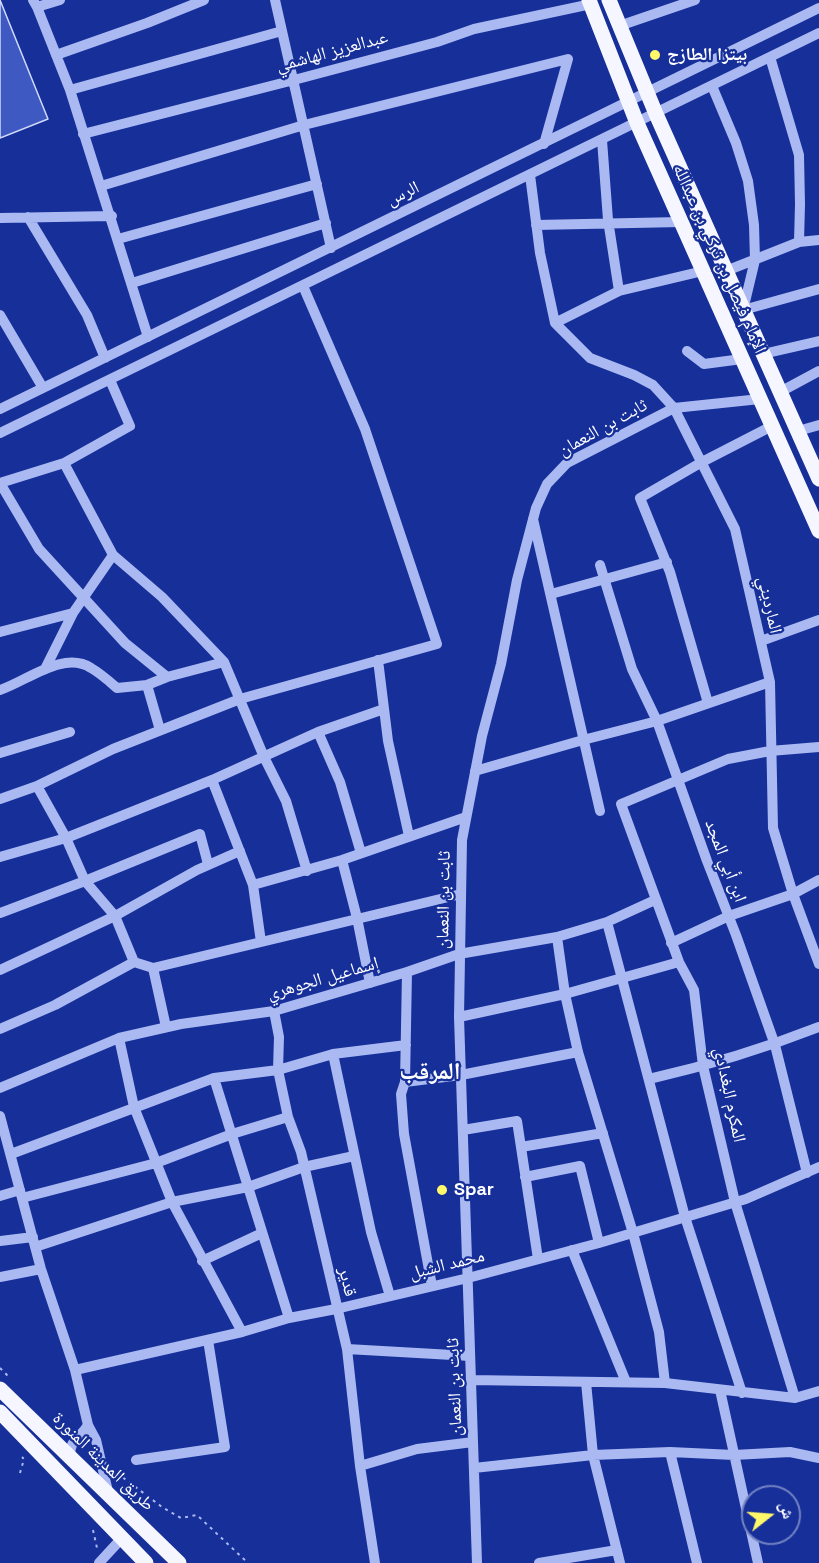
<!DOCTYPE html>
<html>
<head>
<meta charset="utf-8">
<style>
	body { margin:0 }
	#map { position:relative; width:819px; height:1563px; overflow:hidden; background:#162f99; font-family:"Space Grotesk","Noto Naskh Arabic",sans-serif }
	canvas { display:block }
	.north { position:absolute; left:741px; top:1485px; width:60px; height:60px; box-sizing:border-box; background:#162f99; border:2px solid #7382c2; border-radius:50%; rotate:73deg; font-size:16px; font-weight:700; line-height:24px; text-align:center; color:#fff }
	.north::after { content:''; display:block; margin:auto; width:21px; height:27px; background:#fff86b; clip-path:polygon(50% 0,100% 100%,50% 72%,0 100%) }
</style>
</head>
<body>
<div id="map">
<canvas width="819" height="1563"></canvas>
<div class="north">ش</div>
</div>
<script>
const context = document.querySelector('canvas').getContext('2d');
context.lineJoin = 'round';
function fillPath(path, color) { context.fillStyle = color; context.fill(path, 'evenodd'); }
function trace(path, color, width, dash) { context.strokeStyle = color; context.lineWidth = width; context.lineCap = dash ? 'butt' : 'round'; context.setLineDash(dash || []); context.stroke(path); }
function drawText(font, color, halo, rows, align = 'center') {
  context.font = font + ' "Space Grotesk","Noto Naskh Arabic",sans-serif'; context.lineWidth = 4.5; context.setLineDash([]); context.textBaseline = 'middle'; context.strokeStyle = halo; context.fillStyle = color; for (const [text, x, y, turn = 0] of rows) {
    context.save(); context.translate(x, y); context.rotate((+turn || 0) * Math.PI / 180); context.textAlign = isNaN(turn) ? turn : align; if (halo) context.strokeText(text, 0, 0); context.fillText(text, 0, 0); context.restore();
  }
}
const building = new Path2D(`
	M0 0 48 119 0 138Z`);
const path = new Path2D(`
	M0 1368 9 1377
	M20 1473 24 1459 22 1457
	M117 1473 162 1507 181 1518 197 1515 248 1563
	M93 1530 97 1548`);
const minor = new Path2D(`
	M33 0 37 7 70 90 148 337
	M275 0 331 248
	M37 7 60 0
	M619 26 695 0
	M56 55 147 23 204 0
	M770 57 799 155 800 204 799 242
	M712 86 736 143 748 181 754 225 755 260 743 310 819 289
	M70 90 282 31
	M83 134 294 80 437 42 474 29 591 4
	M602 140 608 220 619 291
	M530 175 540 253 555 323 590 358 634 375 653 385 674 408 735 529 770 682 773 828 793 894 819 964
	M101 186 304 125 568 59 544 144
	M28 217 87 315 105 358
	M0 218 112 216
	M536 225 681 222
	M118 239 317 184
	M726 271 799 242 819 240
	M132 283 326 223
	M0 315 43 388
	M555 323 619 291 703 271
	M687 351 704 364 742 359
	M763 354 819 341
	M780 392 819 371
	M0 409 819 8
	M798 431 819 425
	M0 433 819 33
	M64 463 113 555 162 597 224 662 264 757 286 801 307 871
	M0 483 39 549 125 643 167 677
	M0 483 64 463 130 426 110 380
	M533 519 600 811
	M600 565 632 669 657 721 707 861 736 935 775 1045 807 1173
	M551 594 667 562
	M0 632 73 613
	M761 641 819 620
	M378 660 388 741 409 836
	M45 669 73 613 113 555
	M147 685 160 730
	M0 690C27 681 64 650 91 668 100 673 109 681 117 688L147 685 167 677 224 662
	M708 703 670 572 640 498 702 462 772 426
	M318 732 340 782 361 853
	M0 753 70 732
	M475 771 583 740 657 721 770 682
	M212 780 253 885 261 942
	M37 786 66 838 85 881 115 916 134 962 153 968 166 1027
	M0 799 37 786 113 749 240 699 437 644 365 429 303 286
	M0 857 66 838 212 780 318 732 384 709
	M342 860 357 918 370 983
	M253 885 342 860 466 817
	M0 913 85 881 200 834 208 864
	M607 922 685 1217 742 1393
	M557 937 565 994 578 1052 633 1233 659 1332 665 1383
	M671 943 729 916 793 894 819 880
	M153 968 461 894
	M0 970 115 916 197 870 240 851
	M407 972 405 1082 401 1094 404 1134 432 1286
	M274 1011 279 1037 278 1070 288 1117 301 1152 347 1349 360 1466 375 1563
	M459 1017 565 994 679 962
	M0 1029 55 1005 134 962
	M119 1038 134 1107 172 1202 242 1332
	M333 1054 371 1232 390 1296
	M214 1078 289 1318
	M649 1079C707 1066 763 1049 819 1027
	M405 1082 461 1075 578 1052
	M0 1088 119 1038 181 1024 274 1011 407 972 459 954 557 937 607 922 655 900
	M0 1116 41 1269 75 1370 88 1425 96 1440 109 1496
	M463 1130 517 1121 538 1259
	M521 1147 603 1133
	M11 1154 214 1078 278 1070 333 1054 406 1045
	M525 1177 580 1166 599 1243
	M0 1196 20 1190
	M22 1198 156 1163 232 1134 288 1117
	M0 1241 33 1237
	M35 1247 172 1202 248 1187 304 1167 354 1156
	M572 1250 626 1382
	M202 1261 262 1233
	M0 1277 41 1269
	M347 1349 470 1356
	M75 1370 242 1332 289 1318 336 1309 468 1278 599 1243 746 1199 819 1167
	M471 1380 665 1383 795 1398 819 1391
	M586 1382 593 1455 620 1563
	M720 1390 758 1563
	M795 1398 735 1202 703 1066 694 990 679 962 621 804 728 759 770 751 819 747
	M670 1452 697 1563
	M70 1456C70 1438 80 1439 88 1425
	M136 1460 225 1447 208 1340
	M360 1466 417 1449 473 1442
	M474 1468 593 1455 670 1452 734 1455 790 1452 819 1458
	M99 1563 122 1538
	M477 1563 459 1017 462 840 482 736 501 664 517 580 536 508 547 484 567 463 674 408 760 399
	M539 1563 617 1550`);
const major = new Path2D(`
	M589 0 637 123 819 531
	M609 0 656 114 819 479
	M0 1389 179 1563
	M0 1412 146 1563`);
const markers = [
	[655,55,6,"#fff86b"],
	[442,1190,6,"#fff86b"]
];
const streetNames = [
	["عبدالعزيز الهاشمي",332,52,-15],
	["الرس",403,194,-26],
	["الإمام فيصل بن تركي بن عبدالله",719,259,66],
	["ثابت بن النعمان",603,428,-29],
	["المارديني",769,605,77],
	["ابن أبي المجد",725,861,69],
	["ثابت بن النعمان",444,900,-89],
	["إسماعيل الجوهري",323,979,-16],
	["المكرم البغدادي",729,1095,78],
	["محمد الشبل",447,1265,-14],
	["قدير",347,1282,77],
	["ثابت بن النعمان",455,1387,-92],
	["طريق المدينة المنورة",103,1462,44]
];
const poiNames = [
	["بيتزا الطازج",667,55],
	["Spar",454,1190]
];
const districtNames = [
	["المرقب",430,1072]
];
fillPath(building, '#3e59c1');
trace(building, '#d1dafc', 1.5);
trace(path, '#aab9f2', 2, [3, 4.5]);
trace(minor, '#aab9f2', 10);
trace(major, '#f5f6ff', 15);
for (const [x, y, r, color] of markers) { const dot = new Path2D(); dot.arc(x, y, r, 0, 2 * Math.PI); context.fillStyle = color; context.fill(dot); trace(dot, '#162f99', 2); }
drawText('18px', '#fff', '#162f99', streetNames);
drawText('bold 18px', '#fff', '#162f99', poiNames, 'left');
drawText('bold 24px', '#fff', '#162f99', districtNames);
</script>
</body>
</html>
